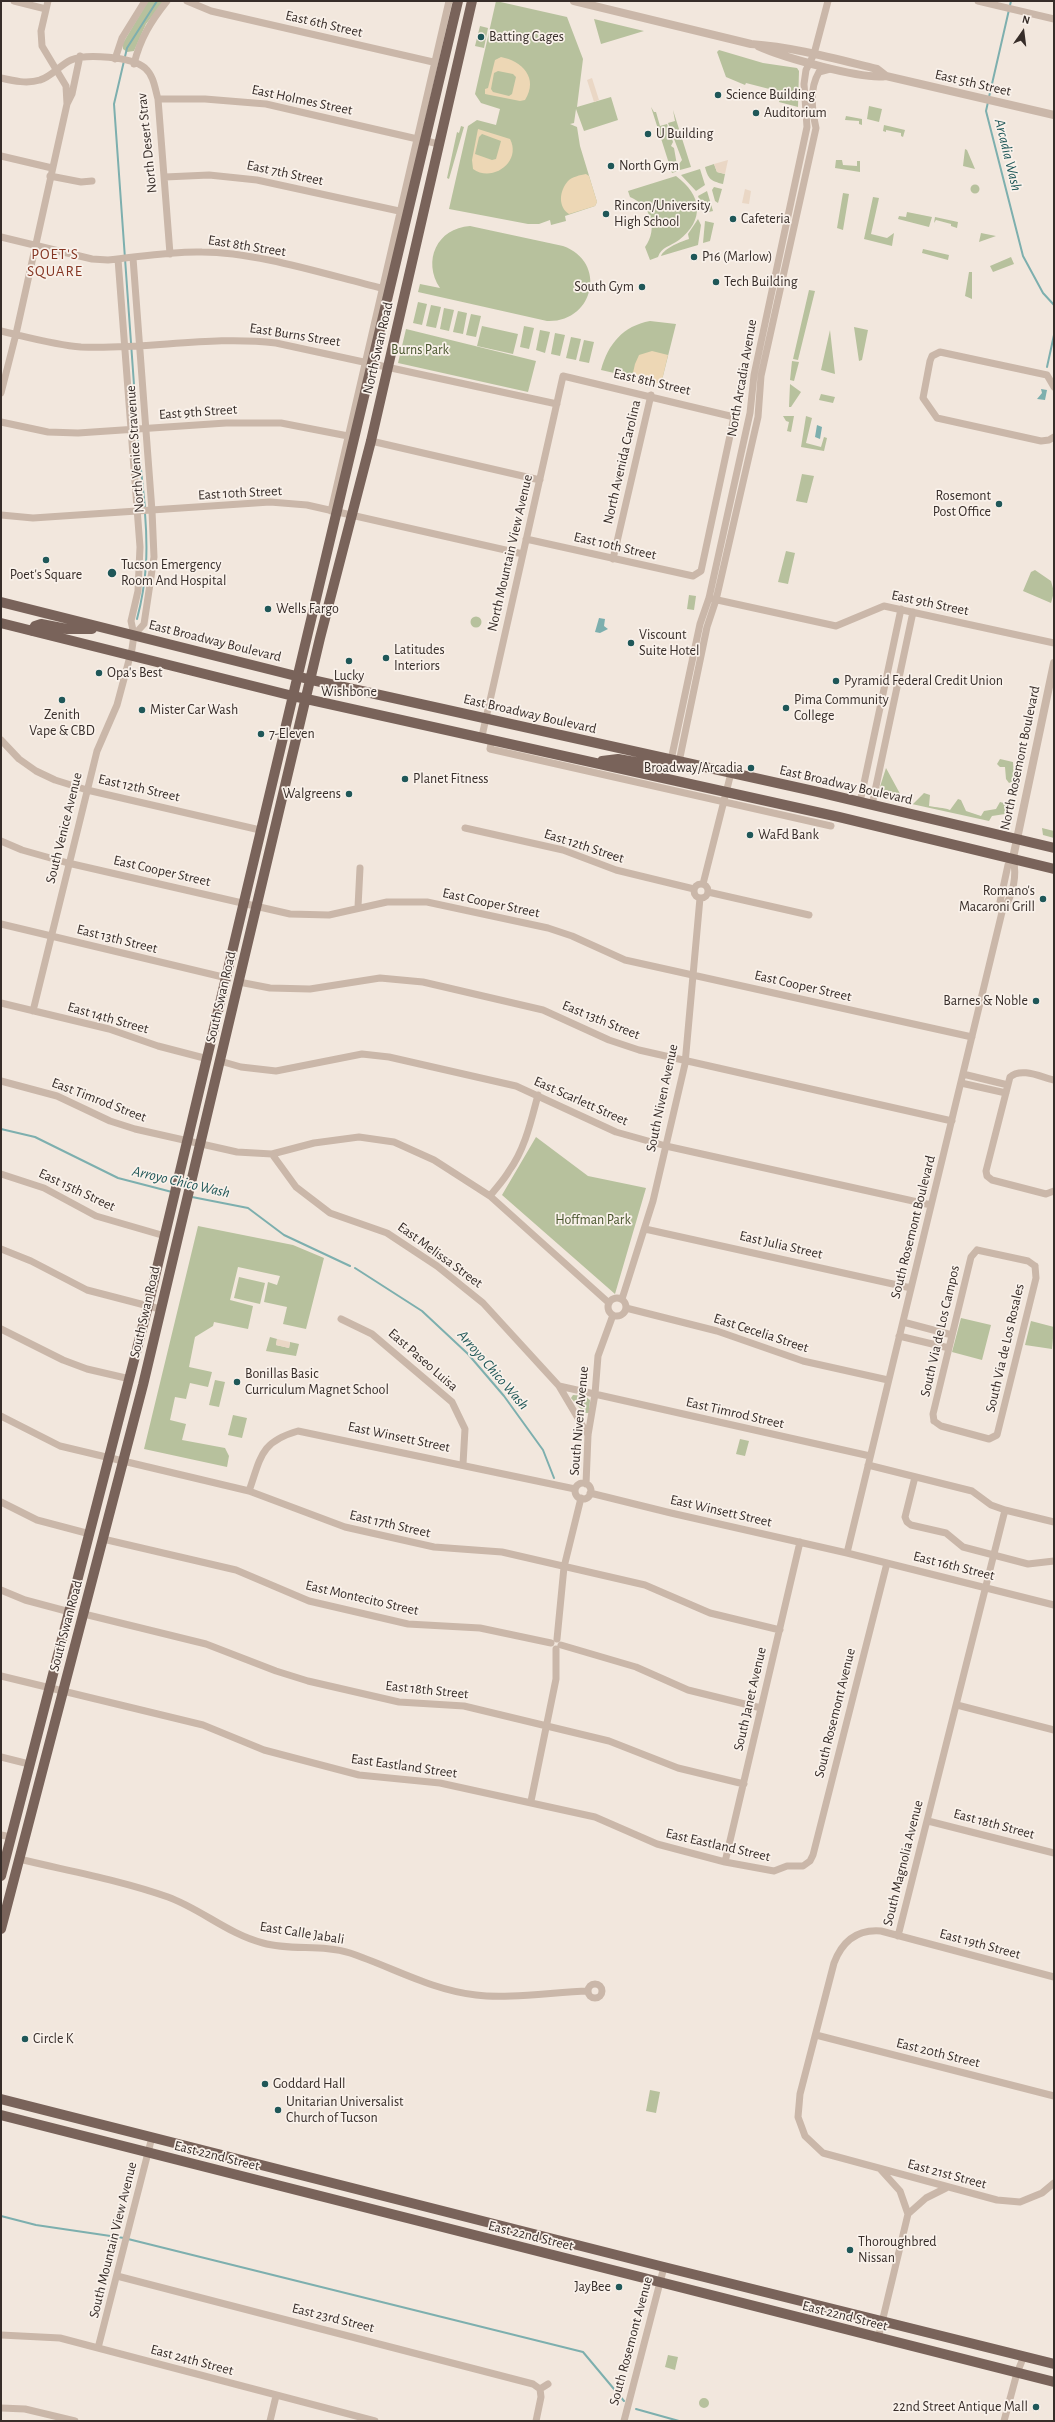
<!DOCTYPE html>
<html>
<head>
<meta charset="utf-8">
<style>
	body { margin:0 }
	#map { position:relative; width:1055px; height:2422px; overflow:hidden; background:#f2e7dd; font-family:"Alegreya Sans",sans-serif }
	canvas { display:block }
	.frame { position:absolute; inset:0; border:2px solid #372d29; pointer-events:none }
	.north { position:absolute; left:1003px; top:12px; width:40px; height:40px; -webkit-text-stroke:3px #f9f1ea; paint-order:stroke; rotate:14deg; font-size:11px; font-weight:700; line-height:16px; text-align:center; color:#372d29 }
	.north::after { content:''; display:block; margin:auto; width:14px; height:18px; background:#372d29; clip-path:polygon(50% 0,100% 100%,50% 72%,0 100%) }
</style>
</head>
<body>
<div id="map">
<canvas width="1055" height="2422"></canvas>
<div class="frame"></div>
<div class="north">N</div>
</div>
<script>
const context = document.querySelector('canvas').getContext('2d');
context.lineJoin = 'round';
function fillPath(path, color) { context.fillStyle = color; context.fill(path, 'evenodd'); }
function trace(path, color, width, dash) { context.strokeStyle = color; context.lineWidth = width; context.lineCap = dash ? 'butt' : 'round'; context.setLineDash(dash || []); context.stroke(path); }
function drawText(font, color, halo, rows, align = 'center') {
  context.font = font + ' "Alegreya Sans",sans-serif'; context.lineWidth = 3.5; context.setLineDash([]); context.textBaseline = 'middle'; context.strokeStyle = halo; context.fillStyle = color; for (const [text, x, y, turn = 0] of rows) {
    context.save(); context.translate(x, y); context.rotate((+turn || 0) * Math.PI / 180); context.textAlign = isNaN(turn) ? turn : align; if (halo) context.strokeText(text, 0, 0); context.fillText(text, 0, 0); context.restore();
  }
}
const green = new Path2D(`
	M148 1H164L146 24 134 51 127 52 123 49V43Z
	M496 1 567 17 583 59 577 107 611 97 618 120 584 131 576 109 574 123 570 124 577 127 580 146 597 202 595 206 565 216 566 221 551 225 550 220 539 224H528L449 209 468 126 477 120 496 125 500 109 481 103 475 94Z
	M594 19 644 31 601 44Z
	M480 26 488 28 484 48 475 46Z
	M719 50 763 63 797 68 799 71 798 107 779 102 781 92 746 83 745 85 726 77 717 52Z
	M869 106 882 109 879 122 867 119Z
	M651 107 654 112H656L660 126 667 124 673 142 671 146 674 148 678 171 672 173Z
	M673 110 691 167 680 170 679 164 682 160 668 123 675 121Z
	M846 116 862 119V125L859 124V121L845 120Z
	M884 125 905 130 903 137 901 136V133L886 130V132L883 131Z
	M461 126 464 127 449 179 447 178 457 132 459 133Z
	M965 149 967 150 975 169 963 166Z
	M836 160H842L843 165 857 166V161H860V172L835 168Z
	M714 164 717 172 725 174 723 184C711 181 708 179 705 167Z
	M700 169 705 185 696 191 681 175Z
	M676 176C702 195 705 220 679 240 671 246 661 247 658 257L650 260 645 247C659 228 650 205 630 197L628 191Z
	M970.5 189a4.5 4.5 0 1 1 9 0a4.5 4.5 0 1 1-9 0Z
	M714 187 722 189 718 203 715 201 712 190Z
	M707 191 713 211 704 213 698 196Z
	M843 193 849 194 843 230 837 228Z
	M873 197 879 198 871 234 887 238 894 233 892 246 864 239Z
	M907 212 932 217 929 227 898 219 899 216 906 217Z
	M935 217 958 222 957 228 951 226V224L936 220 934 223Z
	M698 219 701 225 698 245 661 256C664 248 682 241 689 239L688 234Z
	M705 221 714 223 710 241 703 243Z
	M470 226 563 246C608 262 594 323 547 321L418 292 420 284 440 288C422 261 437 228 470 226Z
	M981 233 996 236 979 242Z
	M923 249 949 255 948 260 922 253Z
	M1011 257 1014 264 993 272 990 266Z
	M969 272H972V299L965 296Z
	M809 290 815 291 798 360 793 359Z
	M418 302 427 304 422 325 413 323Z
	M431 305 441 307 436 328 426 326Z
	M444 308 454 310 449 331 440 329Z
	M458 311 467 313 463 334 453 332Z
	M471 314 481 316 476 337 466 335Z
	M650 321 676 324 662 380 658 383 601 370C608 344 623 326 650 321Z
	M482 326 518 334 513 354 477 346Z
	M524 326 534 328 529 349 520 347Z
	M854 327 868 330 862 360 859 361Z
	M406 329 536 361 528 392 398 363Z
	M540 330 550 332 545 353 536 350Z
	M830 330 835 374 821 370Z
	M555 333 565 335 560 356 551 354Z
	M571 337 581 339 576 360 566 358Z
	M584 340 594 342 589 363 579 361Z
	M792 361 799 362 794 381 790 380Z
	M790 384 801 392 791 407H789Z
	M821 394 835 397 833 403 819 400Z
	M783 416H794L791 432 787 431 789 422 786 421Z
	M806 416 812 418 806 443 821 447 824 437 827 438 824 451 801 447Z
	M802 474 814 476 807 503 796 501Z
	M786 551 795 553 788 584 778 582Z
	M1035 570 1051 581 1054 592 1051 603 1023 591 1031 572Z
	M689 595 696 596 694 610 687 609Z
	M470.5 622a5.5 5.5 0 1 1 11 0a5.5 5.5 0 1 1-11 0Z
	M1000 759 1013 762 1014 781 1009 783 1006 779 1005 767H1000L997 764Z
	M886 768 904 801 913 804 924 793 930 795 929 806C937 808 943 807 950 810L958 799 961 800 966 811 981 816 984 811 996 809 1000 802 1007 804 1005 814 992 816 989 821 880 797 878 793Z
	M1042 828 1054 831V838L1043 835Z
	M536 1137 588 1176 646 1188 615 1294 502 1195Z
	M198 1226 293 1245 324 1258 306 1329 283 1324 287 1307 264 1302 268 1282 277 1285 280 1276 238 1267 230 1300 253 1306 248 1329 214 1322 213 1326 195 1337 189 1367 212 1372 208 1387 190 1383 186 1399 175 1397 170 1420 186 1424 182 1440 225 1448 229 1456 227 1467 144 1449Z
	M239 1277 265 1283 260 1304 234 1298Z
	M961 1318 991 1325 982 1360 952 1352Z
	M1031 1321 1054 1327 1052 1349 1025 1345Z
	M270 1337 277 1339 276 1345 289 1348 290 1342 299 1344 296 1356 266 1351Z
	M215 1380 225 1382 219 1407 209 1405Z
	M573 1395 585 1396 590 1400 589 1413H584L571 1398Z
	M233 1415 247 1418 242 1438 228 1435Z
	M740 1439 749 1441 745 1456 736 1454Z
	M650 2090 660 2092 656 2113 646 2111Z
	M668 2355 678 2357 675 2370 665 2367Z
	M699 2403a5 5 0 1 1 10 0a5 5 0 1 1-10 0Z`);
const sand = new Path2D(`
	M501 57C522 61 539 78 525 100L520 101 485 94V89L488 88 495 60ZM498 71 513 74 516 77 512 94 509 96 493 92 491 89 494 73Z
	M478 129 510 139C522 162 492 183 473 169L472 160ZM482 134 501 141 496 159 492 160 475 154 479 137Z
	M586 174 589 176 597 202 595 206 569 214C558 207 559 191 568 181 572 177 580 175 586 174Z
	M652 351 668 355 662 380 658 383 632 377 635 364 639 355Z`);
const plaza = new Path2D(`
	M592 78 599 100 594 102 587 80Z
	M728 160 725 174 717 172 714 164Z
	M745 189 751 191 749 204 742 203Z
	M277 1339 290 1342 289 1348 276 1345Z`);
const water = new Path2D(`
	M1041 389 1047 390 1045 400 1037 399 1042 393Z
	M817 425 822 427 820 439 815 437Z
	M599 618 605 619 604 626 608 629 600 633 595 632Z`);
const stream = new Path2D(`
	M989 97 1011 1
	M988 102 986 111 1023 256 1043 293 1054 305
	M1047 367 1054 335
	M137 427 114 104 127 48 157 1
	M137 431 145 508
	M137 619C147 581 148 551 145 513
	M1 1129 35 1137 118 1178 172 1192
	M192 1197 248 1208 284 1235 350 1266
	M355 1268 422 1311 468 1354 504 1396 543 1450 554 1478
	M1 2216 36 2225 124 2238
	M128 2239 583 2352 624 2401
	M636 2409 679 2421`);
const minor = new Path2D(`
	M14 1 46 9
	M187 1 211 11 433 62
	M978 1 1054 19
	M115 59 122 38 145 1
	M134 64C140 39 151 21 167 1
	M1 78C14 81 27 84 40 80 51 77 60 65 71 60 86 53 132 57 145 68 154 76 155 89 158 99L170 254
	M158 99H205L266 104 439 144
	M67 104 72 94 80 56
	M1 156 52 168
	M50 176 81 182 92 181
	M165 177 209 175 257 180 399 211
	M1 237 92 259 108 260C139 257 171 251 202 252 257 252 327 275 381 288
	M133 258 152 511 154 557 144 624 134 635
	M1 331C27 337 55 345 81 347 147 350 211 335 276 343L557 404
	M1054 387 1047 375 940 352 932 356 930 361 923 398 937 418 1041 441 1049 440 1054 437
	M1 393 16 334 67 104 66 86 42 46 41 31 48 1
	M1 422 48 432 78 433 226 423H281L348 436
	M371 441 540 480
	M331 511 449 1
	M1 515 33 518 270 502 307 505 523 554
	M613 559 651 395
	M713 599 836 626 884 606 1054 643
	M482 736 563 376 734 417 701 571 693 576 526 539
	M492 739 490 749 831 826
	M1 740 19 759 36 771 55 780 87 790 260 830
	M671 760 700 624 709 598 750 413 754 375 807 127 804 84 806 70 814 54 828 1
	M679 762 707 627 716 600 758 417 761 376 816 128C812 110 809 89 819 72L830 69
	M860 802 901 609
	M872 805 913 612
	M465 828 563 850 616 870 694 889
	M1 841 22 850 68 863 290 914 329 915 387 902H427L548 928 572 936 625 960 972 1037
	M694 891a7 7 0 1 1 14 0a7 7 0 1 1-14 0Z
	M703 884 731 773
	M708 892 809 915
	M358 907 360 868
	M1 924 227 978
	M239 982 270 988 310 989 380 978 423 982 543 1010 609 1040 639 1050 952 1121
	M1 1003 109 1029 158 1046 208 1059
	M33 1011 97 751 117 705 132 649 134 635 131 621 138 591 140 547 118 259
	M220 1061 241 1067 276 1071 362 1054 389 1057 516 1086 616 1132 666 1146 931 1205
	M963 1074 1008 1085
	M1054 1080C1041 1077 1021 1067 1010 1077L986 1171 987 1176 992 1180 1046 1194 1054 1191
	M1 1081 57 1096 110 1121 135 1129 237 1152 272 1154 314 1143 359 1137 394 1142 434 1160 490 1196 609 1303
	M961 1083 1006 1093
	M272 1154 296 1187 330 1213 387 1233 437 1266 483 1303 559 1386 870 1456
	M1 1174 44 1188 96 1216 165 1236
	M490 1196C496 1188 504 1180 509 1171 525 1149 531 1121 538 1095
	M645 1229 911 1288
	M1 1249 31 1261 87 1290 160 1309
	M977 1250 1028 1261 1035 1266
	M608 1307a9 9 0 1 1 18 0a9 9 0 1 1-18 0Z
	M622 1299 653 1201 685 1064 700 898
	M626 1308 717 1331 803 1361 888 1380
	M341 1319 372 1334 452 1402 465 1429 463 1464
	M903 1322 952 1335
	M1 1329 63 1360 87 1369 130 1379
	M899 1336 949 1348
	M559 1386 588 1435
	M1 1416 60 1446 249 1491 345 1527 434 1547 502 1552 645 1585 710 1613 780 1630
	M934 1421 941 1426 989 1439 997 1435 1036 1278 1035 1266
	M934 1421 933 1414 971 1257 977 1250
	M868 1465 972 1491 991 1505 1005 1510 1054 1522
	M915 1477 905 1517 907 1522 911 1525 946 1533 963 1547 1028 1564 1054 1561
	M575 1491a8 8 0 1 1 16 0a8 8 0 1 1-16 0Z
	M586 1484 588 1435 595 1394 598 1356 613 1315
	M249 1491C261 1457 260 1442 298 1431L575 1489
	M590 1493 671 1513 847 1553 1054 1605
	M1 1502 37 1520 90 1534
	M103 1539 236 1570 309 1601 408 1624 480 1628 551 1643
	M847 1553 1003 908C1014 896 1017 873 1013 858L1008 865 1000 902 1003 908
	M1 1590 25 1600 70 1612
	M84 1614 206 1644 276 1671 308 1681 399 1702 464 1706 609 1741 678 1768 744 1784
	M557 1639 564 1567 581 1498
	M561 1645 636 1667 688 1690 761 1708
	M1 1676 203 1725 264 1750 359 1775 440 1783 595 1817 657 1844 725 1862 774 1871 787 1866H803L810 1861 813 1855 887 1563
	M957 1705 1054 1730
	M1 1757 29 1764
	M531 1801 556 1679V1649
	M928 1821 1054 1853
	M1 1835 11 1837
	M19 1859C69 1871 120 1880 168 1897 201 1909 228 1934 263 1943 292 1951 322 1944 350 1953 392 1967 431 1990 476 1995 508 1999 554 1992 588 1991
	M725 1862 800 1542
	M898 1936 1005 1510
	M1054 1977 881 1931C857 1929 842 1942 834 1963L800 2094 798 2117 805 2136 823 2153 997 2200 1020 2202 1042 2193 1054 2183
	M588 1991a7 7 0 1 1 14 0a7 7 0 1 1-14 0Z
	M816 2035 1054 2096
	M881 2170 900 2191 908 2214
	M117 2276 533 2384 540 2389
	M1 2335 60 2338 375 2421
	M878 2339 908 2214 926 2198 946 2188
	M98 2348 152 2137
	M540 2389 548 2384
	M1 2408 25 2409 75 2421
	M270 2421 276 2396
	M536 2421 541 2397 540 2389
	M624 2421 664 2267
	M1004 2421 1017 2373 1024 2356`);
const tertiary = new Path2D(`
	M574 1 751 44C794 47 836 59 877 69L886 76
	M758 46C782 57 862 80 886 76L1054 115
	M1013 858 1054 663`);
const primary = new Path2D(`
	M1 602 312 680 818 792 1054 848
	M1 623 293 696 839 817 1054 869
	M32 631 35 626 41 624 67 629H92
	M602 761 618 759 669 768H673L679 762
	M1 1876 148 1306 458 1
	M1 1929 143 1385 320 638 371 441 472 1
	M1 2099 664 2267 1054 2364
	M1 2115 1054 2382`);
const markers = [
	[481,37,4,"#1f5758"],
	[718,95,4,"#1f5758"],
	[756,113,4,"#1f5758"],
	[648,134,4,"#1f5758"],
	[611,166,4,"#1f5758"],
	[606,214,4,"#1f5758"],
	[733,219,4,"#1f5758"],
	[694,257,4,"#1f5758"],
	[716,282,4,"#1f5758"],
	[642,287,4,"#1f5758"],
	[999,504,4,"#1f5758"],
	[46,560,4,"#1f5758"],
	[112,573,5,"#1f5758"],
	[268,609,4,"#1f5758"],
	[631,643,4,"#1f5758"],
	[386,658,4,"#1f5758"],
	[349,661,4,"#1f5758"],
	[99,673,4,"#1f5758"],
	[836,681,4,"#1f5758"],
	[62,700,4,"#1f5758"],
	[786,708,4,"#1f5758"],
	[142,710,4,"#1f5758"],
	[261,734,4,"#1f5758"],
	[751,768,4,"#1f5758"],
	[405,779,4,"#1f5758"],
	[349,794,4,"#1f5758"],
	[750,835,4,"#1f5758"],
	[1043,899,4,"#1f5758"],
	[1036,1001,4,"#1f5758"],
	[237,1382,4,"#1f5758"],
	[25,2039,4,"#1f5758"],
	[265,2084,4,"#1f5758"],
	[278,2110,4,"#1f5758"],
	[850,2250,4,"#1f5758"],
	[619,2287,4,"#1f5758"],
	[1036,2407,4,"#1f5758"]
];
const streetNames = [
	["East 6th Street",324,24,13],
	["East 5th Street",973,83,13],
	["East Holmes Street",302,100,12],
	["North Desert Strav",147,143,-96],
	["East 7th Street",285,173,12],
	["East 8th Street",247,246,9],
	["East Burns Street",295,335,9],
	["North Swan Road",378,348,-77],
	["North Arcadia Avenue",742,378,-80],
	["East 8th Street",652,382,13],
	["East 9th Street",198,412,-4],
	["North Venice Stravenue",135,449,-94],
	["North Avenida Carolina",622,462,-77],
	["East 10th Street",240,493,-3],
	["East 10th Street",615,546,13],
	["North Mountain View Avenue",510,553,-77],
	["East 9th Street",930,603,12],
	["East Broadway Boulevard",215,641,14],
	["East Broadway Boulevard",530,714,13],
	["North Rosemont Boulevard",1020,758,-78],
	["East Broadway Boulevard",846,785,13],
	["East 12th Street",139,788,13],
	["South Venice Avenue",64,828,-76],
	["East 12th Street",584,846,18],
	["East Cooper Street",162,871,13],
	["East Cooper Street",491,903,12],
	["East 13th Street",117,939,14],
	["East Cooper Street",803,986,13],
	["South Swan Road",221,997,-77],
	["East 14th Street",108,1018,16],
	["East 13th Street",601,1020,22],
	["South Niven Avenue",662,1098,-78],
	["East Timrod Street",99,1100,21],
	["East Scarlett Street",581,1101,24],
	["East 15th Street",77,1190,25],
	["South Rosemont Boulevard",913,1227,-76],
	["East Julia Street",781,1245,13],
	["East Melissa Street",440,1255,36],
	["South Swan Road",145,1312,-77],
	["South Via de Los Campos",940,1331,-77],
	["East Cecelia Street",761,1333,18],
	["South Via de Los Rosales",1005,1348,-77],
	["East Paseo Luisa",423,1360,41],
	["East Timrod Street",735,1413,13],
	["South Niven Avenue",579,1421,-85],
	["East Winsett Street",399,1437,12],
	["East Winsett Street",721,1511,13],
	["East 17th Street",390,1524,13],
	["East 16th Street",954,1566,14],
	["East Montecito Street",362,1598,13],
	["South Swan Road",66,1626,-75],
	["East 18th Street",427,1690,6],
	["South Janet Avenue",750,1699,-77],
	["South Rosemont Avenue",835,1713,-76],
	["East Eastland Street",404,1766,8],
	["East 18th Street",994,1824,15],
	["East Eastland Street",718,1845,13],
	["South Magnolia Avenue",903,1863,-76],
	["East Calle Jabali",302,1933,9],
	["East 19th Street",980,1944,15],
	["East 20th Street",938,2053,14],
	["East 22nd Street",217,2156,14],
	["East 21st Street",947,2174,15],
	["East 22nd Street",531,2236,14],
	["South Mountain View Avenue",113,2240,-76],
	["East 22nd Street",845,2316,14],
	["East 23rd Street",333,2318,14],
	["South Rosemont Avenue",631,2341,-75],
	["East 24th Street",192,2360,15]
];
const poiNames = [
	["Batting Cages",489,37],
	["Science Building",726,95],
	["Auditorium",764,113],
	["U Building",656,134],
	["North Gym",619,166],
	["Rincon/University",614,206],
	["High School",614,222],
	["Cafeteria",741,219],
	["P16 (Marlow)",702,257],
	["Tech Building",724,282],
	["South Gym",634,287,"right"],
	["Rosemont",991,496,"right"],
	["Post Office",991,512,"right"],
	["Tucson Emergency",121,565],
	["Room And Hospital",121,581],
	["Poet's Square",46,575,"center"],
	["Wells Fargo",276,609],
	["Viscount",639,635],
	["Suite Hotel",639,651],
	["Latitudes",394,650],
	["Interiors",394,666],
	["Opa's Best",107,673],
	["Lucky",349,676,"center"],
	["Wishbone",349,692,"center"],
	["Pyramid Federal Credit Union",844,681],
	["Pima Community",794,700],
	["College",794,716],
	["Mister Car Wash",150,710],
	["Zenith",62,715,"center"],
	["Vape & CBD",62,731,"center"],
	["7-Eleven",269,734],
	["Broadway/Arcadia",743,768,"right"],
	["Planet Fitness",413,779],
	["Walgreens",341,794,"right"],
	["WaFd Bank",758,835],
	["Romano's",1035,891,"right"],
	["Macaroni Grill",1035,907,"right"],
	["Barnes & Noble",1028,1001,"right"],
	["Bonillas Basic",245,1374],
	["Curriculum Magnet School",245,1390],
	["Circle K",33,2039],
	["Goddard Hall",273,2084],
	["Unitarian Universalist",286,2102],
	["Church of Tucson",286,2118],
	["Thoroughbred",858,2242],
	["Nissan",858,2258],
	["JayBee",611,2287,"right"],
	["22nd Street Antique Mall",1028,2407,"right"]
];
const parkNames = [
	["Burns Park",420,350],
	["Hoffman Park",593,1220]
];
const waterNames = [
	["Arcadia Wash",1008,155,76],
	["Arroyo Chico Wash",181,1182,13],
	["Arroyo Chico Wash",493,1370,49]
];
const neighbourhoodNames = [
	["POET'S",55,254],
	["SQUARE",55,271]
];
fillPath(green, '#b7c19d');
fillPath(sand, '#edd7b5');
fillPath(plaza, '#ead7c5');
fillPath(water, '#7dafae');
trace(stream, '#7dafae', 2);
trace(minor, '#cab7a9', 7);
trace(tertiary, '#cab7a9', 8);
trace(primary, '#79635a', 10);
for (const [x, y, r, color] of markers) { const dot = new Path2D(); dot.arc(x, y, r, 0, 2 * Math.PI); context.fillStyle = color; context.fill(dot); trace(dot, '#f9f1ea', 1.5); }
drawText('14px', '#372d29', '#f9f1ea', streetNames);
drawText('14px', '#372d29', '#f9f1ea', poiNames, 'left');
drawText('14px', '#48552d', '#f9f1ea', parkNames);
drawText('italic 15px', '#1f5758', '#f9f1ea', waterNames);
context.letterSpacing = '1px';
drawText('15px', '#853623', '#f9f1ea', neighbourhoodNames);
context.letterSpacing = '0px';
</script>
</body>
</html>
